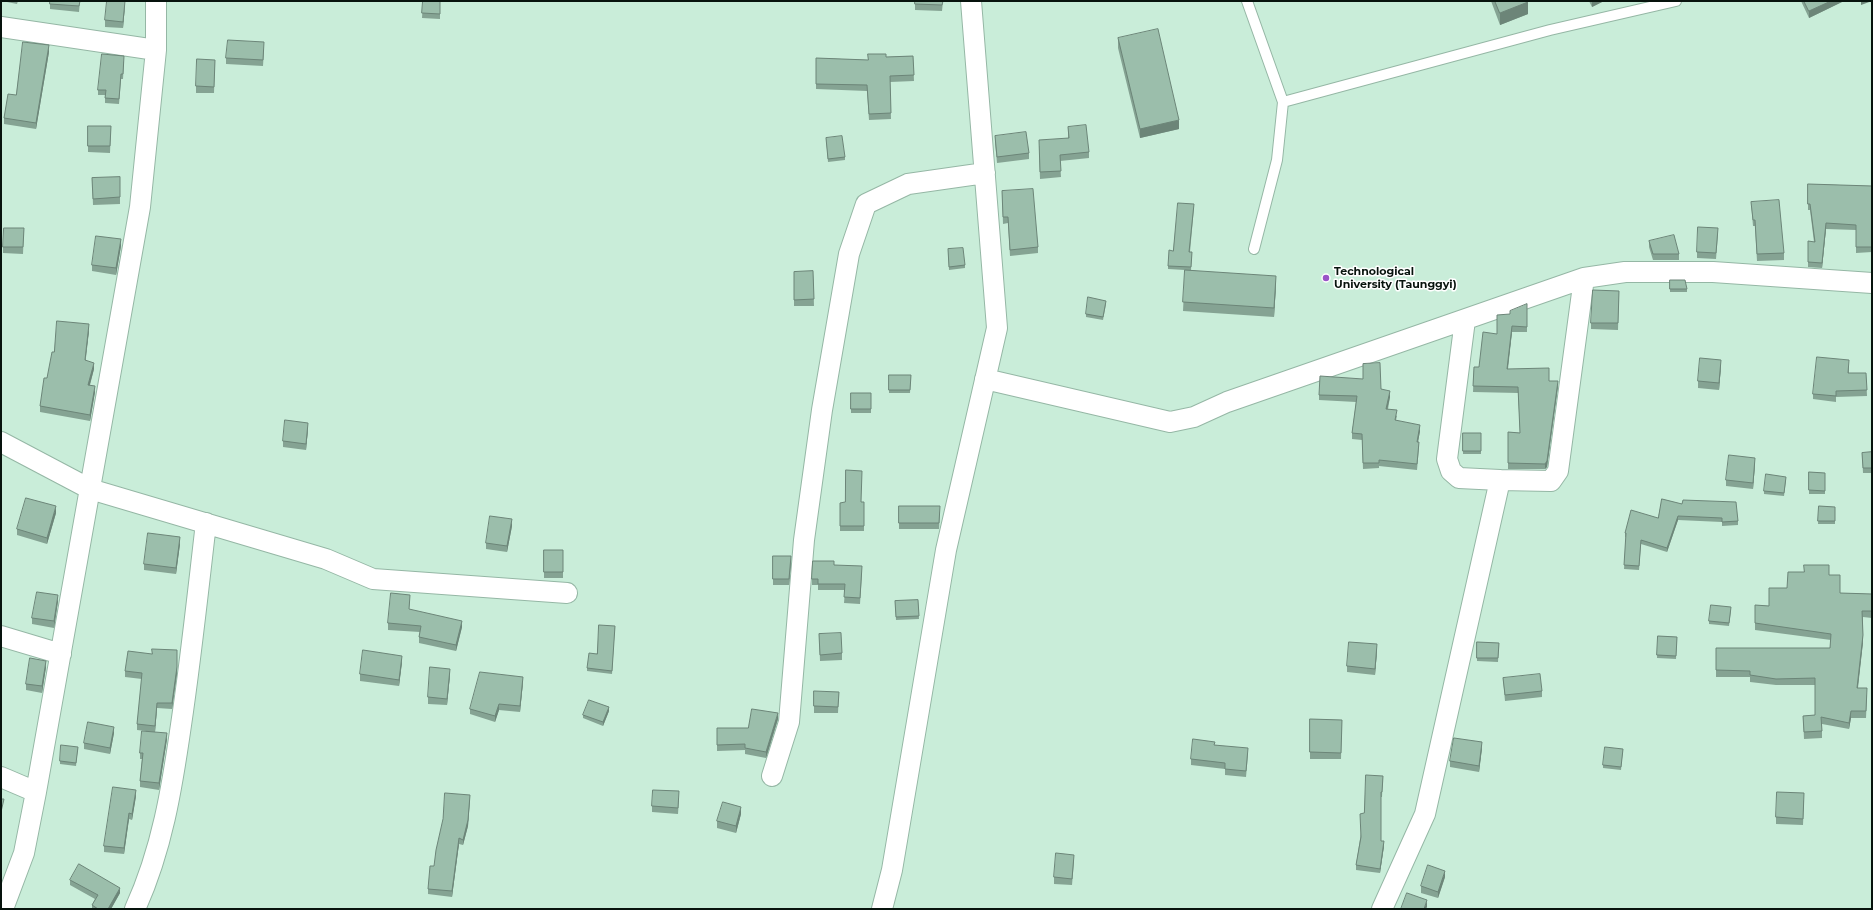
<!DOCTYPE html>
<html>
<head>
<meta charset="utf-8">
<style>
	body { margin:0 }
	#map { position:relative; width:1873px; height:910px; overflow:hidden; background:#c9edd9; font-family:Montserrat,sans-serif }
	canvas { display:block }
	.frame { position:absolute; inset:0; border:2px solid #07130d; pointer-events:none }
</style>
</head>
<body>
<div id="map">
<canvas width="1873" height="910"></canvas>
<div class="frame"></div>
</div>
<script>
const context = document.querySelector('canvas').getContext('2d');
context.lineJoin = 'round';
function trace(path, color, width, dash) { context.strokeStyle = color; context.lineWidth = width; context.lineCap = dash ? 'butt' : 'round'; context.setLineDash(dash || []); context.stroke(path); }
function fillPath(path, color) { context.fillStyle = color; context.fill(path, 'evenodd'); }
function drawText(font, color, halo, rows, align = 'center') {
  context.font = font + ' Montserrat,sans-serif'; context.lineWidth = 3; context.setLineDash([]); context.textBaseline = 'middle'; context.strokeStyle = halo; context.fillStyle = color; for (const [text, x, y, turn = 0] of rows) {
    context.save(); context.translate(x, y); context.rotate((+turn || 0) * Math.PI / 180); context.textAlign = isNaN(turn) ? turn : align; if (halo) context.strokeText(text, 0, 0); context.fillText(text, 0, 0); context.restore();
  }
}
const lane = new Path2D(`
	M1247 1 1283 102 1277 160 1254 249
	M1283 102 1550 30 1676 1`);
const street = new Path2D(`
	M1 27 156 50
	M985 379 1170 422 1194 417 1227 402 1584 278 1625 272H1713L1872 283
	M1 442 90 489 326 559 373 579 567 593
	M1500 480 1551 481 1558 471 1584 278
	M1 636 61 654
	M772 776 789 722 804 540 822 410 849 254 866 204 908 184 985 173
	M1 777 36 792
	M3 909 24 853 36 792 140 207 156 50V1
	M135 909C162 850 172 788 181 725 191 658 198 591 206 523
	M882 909 892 870 946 550 997 328 971 1
	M1382 909 1425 814 1500 480 1459 478 1451 471 1447 459 1465 320`);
const wall = new Path2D(`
	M2 1H18L17 4Z
	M50 1H80L79 12 50 9Z
	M423 1H440V19L422 18Z
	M915 1H943L942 11 915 10Z
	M1491 1H1528V14L1500 25Z
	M1589 1H1604L1592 7Z
	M1801 1H1844L1809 18Z
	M125 5 123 28 105 27V20Z
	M1118 38 1179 129 1140 138 1118 48Z
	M264 49 263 66 226 64V58Z
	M49 52 36 129 4 124V118L16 95Z
	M913 56 914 81 890 82 891 119 869 120 867 91 816 89V58L868 60 886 57Z
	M215 60 214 93H196V86Z
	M124 61 123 79H121L119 104 105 103V95H98V90Z
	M88 126H111L110 153 88 152Z
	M1068 127 1089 152V158L1060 161 1061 177 1040 179 1039 146 1068 138Z
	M995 136 1029 153V159L997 163 995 142Z
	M826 138 845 157V160L828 162Z
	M120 177V204L93 205 92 178Z
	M1808 184 1872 186V252L1856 253V230L1826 229 1822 268 1808 267V241L1814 242 1810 210H1808Z
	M1002 191 1038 247V253L1010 256 1008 223 1003 224Z
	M1751 202 1784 253V260L1757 261 1755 226H1753Z
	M1194 207 1190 252H1192L1191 270 1276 285 1274 317 1183 311 1185 270 1168 269V266L1173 251Z
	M24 228 23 254 3 253V247Z
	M1718 234 1716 259 1697 258V252Z
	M1649 241 1679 254V260H1653L1649 247Z
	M121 246 116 275 92 271V265Z
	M948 249 965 265V268L949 270Z
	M813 271 814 306H794V272Z
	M1670 280 1687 289V292H1670Z
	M1619 291 1618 330 1591 329V323Z
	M1106 304 1103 320 1086 317V314Z
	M1527 304V332H1512L1508 369 1549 381 1558 386 1547 467 1545 469H1508V432L1520 433 1518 393 1473 392 1474 367H1479L1497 334 1510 314Z
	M89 331 85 360 94 369 90 385 95 392 90 421 40 412V406L54 352Z
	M1721 366 1719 390 1698 388V381Z
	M1849 366V373H1866L1867 396 1836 397V402L1813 399V394Z
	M889 375H911L910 393H889Z
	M1381 389 1390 397 1388 409 1397 416 1396 420 1420 431 1418 442 1419 447 1417 470 1379 466V468L1363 469 1362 440 1352 439V433L1356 402 1319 400V395Z
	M851 393H871V413H851Z
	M308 429 306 450 283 447V441Z
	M1463 433H1481V454H1463Z
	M1872 452V473H1863L1862 453Z
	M1755 464 1753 489 1726 486V480Z
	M1809 472 1825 473V494H1809Z
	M1786 480 1784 496 1764 494V491Z
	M1662 499 1738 521V525L1722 526V522L1678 520 1667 552 1641 544 1639 570 1624 569 1626 537H1625V533L1658 518Z
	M864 502V531H840V503Z
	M899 506 940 512 939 529H899Z
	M1819 506 1835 507V524H1818Z
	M56 513 47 544 17 535V529Z
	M512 526 507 552 486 549V543Z
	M180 544 176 574 144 570V564Z
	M544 550H563V578H544Z
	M773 556 791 562 789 585H773Z
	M834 565 862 573 860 604 844 603 845 590H818V585H812V579Z
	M1829 575 1840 593 1872 594V618L1863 617V642L1858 688 1867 695 1866 718H1851L1849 729 1822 724V738L1804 739 1803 716 1815 715V685H1776L1750 682V677H1716V648H1830L1831 640 1755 630V605L1769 606 1787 588Z
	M918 600 919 619 896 620 895 601Z
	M58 601 54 628 32 624V618Z
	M410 601 409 609 462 627 456 651 419 643V637L420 632 388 630V623Z
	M1731 610 1729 626 1709 624V621Z
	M615 626 612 674 587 671V668Z
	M819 634 842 653V660L820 661Z
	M1658 636 1677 637 1676 659 1657 658Z
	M1477 642 1499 643 1498 662 1477 661Z
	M1377 651 1375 675 1347 672V666Z
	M402 662 399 686 360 681V674Z
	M46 667 42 693 26 690V684Z
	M125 671 177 673 172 709 157 708 155 732 167 739 159 790 140 787V781L142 759H140V753L146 731 137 730V724L142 679 125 677Z
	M450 675 447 705 428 704V697Z
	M1503 678 1542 691V697L1505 701Z
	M523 682 520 712 499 710 495 722 470 714V709Z
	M839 692 838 713H814V706Z
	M609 711 603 726 583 718V715Z
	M778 719 766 758 745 754V750L717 751V728H748Z
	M1310 719 1342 720 1341 759H1310Z
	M114 733 110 754 84 749V743Z
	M1215 745 1248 754 1246 777 1225 775V769L1191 765V759Z
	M78 747 76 766 60 764V761Z
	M1482 748 1479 772 1450 767V761Z
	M1623 749 1621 770 1603 768V765Z
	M1383 776 1382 797H1381V841L1384 846 1380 873 1356 870V865L1364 813Z
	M136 796 132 820 129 819 124 854 104 852V846Z
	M679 798 678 814 652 812V806Z
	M470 800 468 826 463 845 459 844 452 897 428 894V889L434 866Z
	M1804 800 1803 825 1776 824V817Z
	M741 814 736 833 717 828V821Z
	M1074 861 1072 885 1054 884V877Z
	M1445 877 1438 898 1421 893V886Z
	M70 880 120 893 111 909H92V905L95 899 70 885Z`);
const shadedWall = new Path2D(`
	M125 1V5L123 28V22Z
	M1592 1H1604L1592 7Z
	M1831 1H1844L1809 18V11Z
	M1861 1H1872L1861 5Z
	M1528 2V14L1500 25V13Z
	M49 45V52L36 129V123Z
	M1179 120V129L1140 138V129Z
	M1826 223V229L1822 268V263Z
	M121 239V246L116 275V268Z
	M1276 276V285L1274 317V308Z
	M89 324V331L85 366V360Z
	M1512 326V332L1507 374V369Z
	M1721 360V366L1719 390V383Z
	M94 363V369L88 391V385Z
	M1558 381V386L1547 467 1545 469V464Z
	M95 386V392L90 421V415Z
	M1390 391V397L1386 414V409Z
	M308 423V429L306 450V444Z
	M1420 425V431L1417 447V442Z
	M1755 458V464L1753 489V483Z
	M56 506V513L47 544V538Z
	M1678 516V520L1667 552V548Z
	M512 519V526L507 552V546Z
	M180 537V544L176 574V568Z
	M791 556V562L789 585V579Z
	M58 595V601L54 628V621Z
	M462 621V627L456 651V645Z
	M1863 635V642L1857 694V688Z
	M1377 644V651L1375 675V669Z
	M177 650V673L172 709V703Z
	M402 656V662L399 686V680Z
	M46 661V667L42 693V686Z
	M450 669V675L447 705V699Z
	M523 677V682L520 712V706Z
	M157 703V708L155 732V726Z
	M499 704V710L495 722V716Z
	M609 707V711L603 726V722Z
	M1851 711V718L1849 729V723Z
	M778 713V719L766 758V752Z
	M114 727V733L110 754V748Z
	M167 733V739L159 790V783Z
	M1482 742V748L1479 772V766Z
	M136 790V796L132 820V814Z
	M470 795 468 826 463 845V840Z
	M741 807V814L736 833V826Z
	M129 813V819L124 854V848Z
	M459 838V844L452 897V891Z
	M1384 841V846L1380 873V869Z
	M1445 871V877L1438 898V892Z
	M120 888V893L111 909H108Z
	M1427 900V907L1426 909H1424Z`);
const building = new Path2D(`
	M50 1H80L79 6 50 4Z
	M107 1H125L123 22 105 20Z
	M423 1H440V14L422 13Z
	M915 1H943L942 5 915 4Z
	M1495 1H1528V2L1500 13Z
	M1804 1H1831L1809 11Z
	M1158 29 1179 120 1140 129 1118 38Z
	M228 40 264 42 263 60 226 58Z
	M23 42 49 45 36 123 4 118 8 94 16 95Z
	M102 54 124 56 123 74H121L119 99 105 98 106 90H98Z
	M868 54H886V57L913 56 914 75 890 76 891 113 869 114 867 85 816 84V58L868 60Z
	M197 59 215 60 214 87 196 86Z
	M1086 125 1089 152 1060 155 1061 171 1040 172 1039 140 1069 138 1068 127Z
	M88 126H111L110 146H88Z
	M1026 132 1029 153 997 157 995 136Z
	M842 136 845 157 828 159 826 138Z
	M120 177V197L93 199 92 178Z
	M1808 184 1872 186V247H1856V225L1826 223 1822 263 1808 262V241L1815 242 1810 204H1808Z
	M1033 189 1038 247 1010 250 1008 217H1003L1002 191Z
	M1779 200 1784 253 1757 254 1755 220H1753L1751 202Z
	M1178 203 1194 204 1189 252H1192L1191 267 1168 266 1169 250 1173 251Z
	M1698 227 1718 228 1716 253 1697 252Z
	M4 228H24L23 247H3Z
	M1674 235 1679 254H1653L1649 241Z
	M96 236 121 239 116 268 92 265Z
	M963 248 965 265 949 267 948 249Z
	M1185 270 1276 276 1274 308 1183 302Z
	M813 271 814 299 794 300V272Z
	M1670 280H1685L1687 289H1670Z
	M1593 290 1619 291 1618 323H1591Z
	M1088 297 1106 301 1103 317 1086 314Z
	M1527 304V327L1512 326 1507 369 1549 368V381H1558L1547 461 1545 464 1508 463V432L1520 433 1518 387 1473 386 1474 367H1479L1483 332 1497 334V315L1510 314V311Z
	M57 321 89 324 85 360 94 363 88 385 95 386 90 415 40 406 44 378H47L52 352H54Z
	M1817 357 1849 360 1848 373H1866L1867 390 1836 391V396L1813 394Z
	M1700 358 1721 360 1719 383 1698 381Z
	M1380 363 1381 389 1390 391 1386 409 1397 410 1395 420 1420 425 1417 442H1419L1417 464 1379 460V463H1363L1362 434 1352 433 1357 396 1319 395 1320 376 1363 379V364Z
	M889 375H911L910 390H889Z
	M851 393H871V409H851Z
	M285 420 308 423 306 444 283 441Z
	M1463 433H1481V451H1463Z
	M1872 452V468H1863L1862 453Z
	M1729 455 1755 458 1753 483 1726 480Z
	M846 470 862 471 861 502H864V526H840V503L845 502Z
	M1809 472 1825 473V491L1809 490Z
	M1766 474 1786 477 1784 493 1764 491Z
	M26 498 56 506 47 538 17 529Z
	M1662 499 1682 504 1683 500 1736 502 1738 521 1722 522V518L1678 516 1667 548 1641 540 1639 566 1624 565 1626 533H1625L1631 510 1658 518Z
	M899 506H940L939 523H899Z
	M1819 506 1835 507V521H1818Z
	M490 516 512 519 507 546 486 543Z
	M148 533 180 537 176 568 144 564Z
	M544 550H563V572H544Z
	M773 556H791L789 579H773Z
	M813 561H834V565L862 566 860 598 844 597 845 584H818V579H812Z
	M1804 565H1829V575H1840V593L1872 594V611H1862L1863 635 1857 688H1867L1866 711H1851L1849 723 1821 717 1822 731 1804 732 1803 716 1815 715V678L1776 679 1750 675V671L1716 670V648H1830L1831 634 1755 623V605L1769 606V588H1787L1788 572H1804Z
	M37 592 58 595 54 621 32 618Z
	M391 593 410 595 409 609 462 621 456 645 419 637 421 626 388 623Z
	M918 600 919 616 896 617 895 601Z
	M1711 605 1731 607 1729 623 1709 621Z
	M599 625 615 626 612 671 587 668 589 653 597 654Z
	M841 633 842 653 820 655 819 634Z
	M1658 636 1677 637 1676 656 1657 655Z
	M1349 642 1377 644 1375 669 1347 666Z
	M1477 642 1499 643 1498 658H1477Z
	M152 649 177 650V667L172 703H157L155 726 137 724 142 673 125 671 128 651 152 654Z
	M363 650 402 656 399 680 360 674Z
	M30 658 46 661 42 686 26 684Z
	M430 667 450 669 447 699 428 697Z
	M480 672 523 677 520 706 499 704 495 716 470 709Z
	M1540 674 1542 691 1505 695 1503 678Z
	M814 691 839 692 838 707 814 706Z
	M589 700 609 707 603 722 583 715Z
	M752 709 778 713 766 752 745 748V744L717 745V728H748Z
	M1310 719 1342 720 1341 753 1310 752Z
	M88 722 114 727 110 748 84 743Z
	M142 731 167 733 159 783 140 781 143 753H140Z
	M1454 738 1482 742 1479 766 1450 761Z
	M1193 739 1215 742 1214 745 1248 748 1246 771 1225 769V763L1191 759Z
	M61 745 78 747 76 763 60 761Z
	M1605 747 1623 749 1621 767 1603 765Z
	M1366 775 1383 776 1382 792H1381V841H1384L1380 869 1356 865 1361 837 1360 814 1364 813Z
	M113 787 136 790 132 814 129 813 124 848 104 846Z
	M653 790 679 791 678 808 652 806Z
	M1777 792 1804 793 1803 819 1776 817Z
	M445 793 470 795 468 820 463 840 459 838 452 891 428 889 430 866H434L436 850 443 819Z
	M1 799H4L1 812Z
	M723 802 741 807 736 826 717 821Z
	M1056 853 1074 855 1072 879 1054 877Z
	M79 864 120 888 108 909H98L92 905 98 895 70 880Z
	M1428 865 1445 871 1438 892 1421 886Z
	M1407 893 1427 900 1424 909H1401Z`);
const markers = [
	[1326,278,4,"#9a53c7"]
];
const poiNames = [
	["Technological",1334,272],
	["University (Taunggyi)",1334,285]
];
trace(lane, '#95b7a5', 12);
trace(street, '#95b7a5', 22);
trace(lane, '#fff', 10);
trace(street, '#fff', 20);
fillPath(wall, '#85a393');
fillPath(shadedWall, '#6c8578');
fillPath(building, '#9bbeab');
trace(building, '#6c8578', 1);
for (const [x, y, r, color] of markers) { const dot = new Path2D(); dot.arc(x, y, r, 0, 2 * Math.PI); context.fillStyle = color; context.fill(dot); trace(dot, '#fff', 1.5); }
drawText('bold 11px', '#07130d', '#fff', poiNames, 'left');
</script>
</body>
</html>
